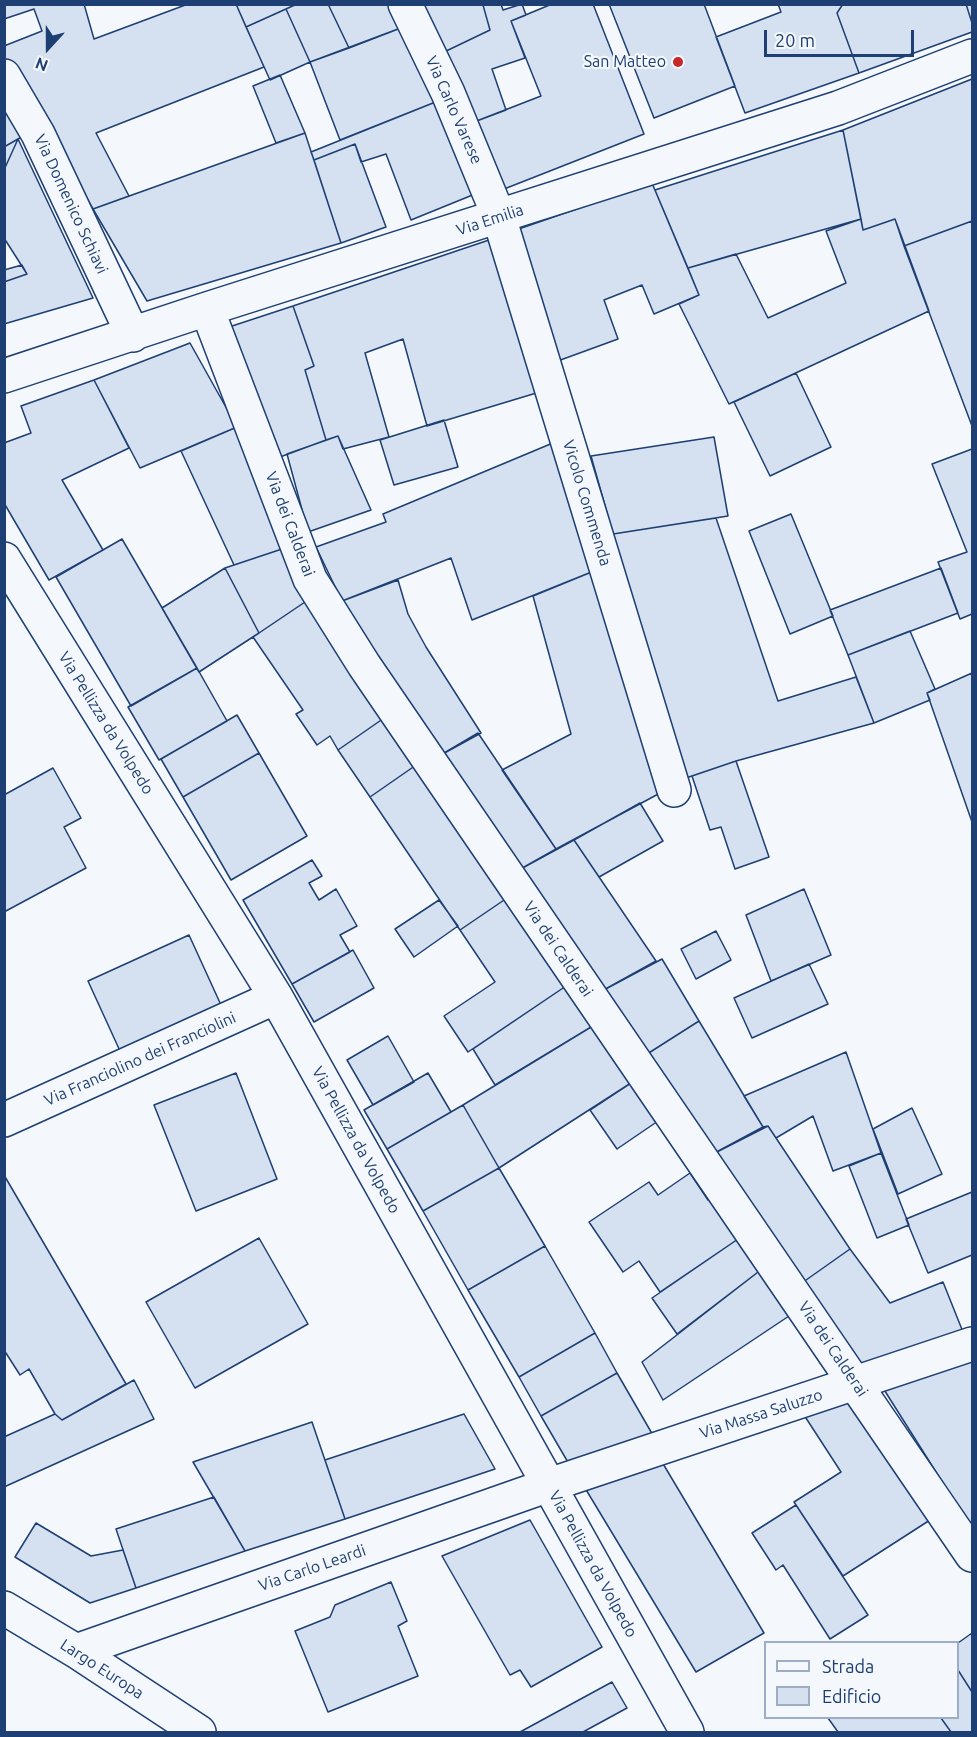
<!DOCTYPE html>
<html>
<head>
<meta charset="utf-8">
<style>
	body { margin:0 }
	#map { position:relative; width:977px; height:1737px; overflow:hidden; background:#f4f7fb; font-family:Ubuntu,sans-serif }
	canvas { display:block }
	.frame { position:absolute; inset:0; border:6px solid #1d3f73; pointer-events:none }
	.legend { position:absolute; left:764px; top:1641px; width:195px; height:78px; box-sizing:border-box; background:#f4f7fb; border:2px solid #9eadc5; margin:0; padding:8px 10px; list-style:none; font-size:18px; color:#1d3f73 }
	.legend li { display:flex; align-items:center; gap:12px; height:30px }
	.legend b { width:30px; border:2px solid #9eadc5 }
	.north { position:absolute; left:18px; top:18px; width:60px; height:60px; -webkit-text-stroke:4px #f4f7fb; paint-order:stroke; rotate:201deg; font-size:16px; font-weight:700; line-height:24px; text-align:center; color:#1d3f73 }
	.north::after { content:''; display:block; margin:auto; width:21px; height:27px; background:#1d3f73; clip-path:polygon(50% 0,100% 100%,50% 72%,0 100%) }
	.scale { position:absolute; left:764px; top:30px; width:150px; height:27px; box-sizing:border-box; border:3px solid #1d3f73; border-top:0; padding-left:8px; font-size:18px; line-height:21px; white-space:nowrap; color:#1d3f73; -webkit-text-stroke:4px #f4f7fb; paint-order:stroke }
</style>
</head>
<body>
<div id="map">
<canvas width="977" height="1737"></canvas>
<div class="frame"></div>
<ul class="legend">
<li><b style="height:8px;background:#f4f7fb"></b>Strada</li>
<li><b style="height:16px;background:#d5e0f0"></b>Edificio</li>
</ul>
<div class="north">N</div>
<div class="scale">20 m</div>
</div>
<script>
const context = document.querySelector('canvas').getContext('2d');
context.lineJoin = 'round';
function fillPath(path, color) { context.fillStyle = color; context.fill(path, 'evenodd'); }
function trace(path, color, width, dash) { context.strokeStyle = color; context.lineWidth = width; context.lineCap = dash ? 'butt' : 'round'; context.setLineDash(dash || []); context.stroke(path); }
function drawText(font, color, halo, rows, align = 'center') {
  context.font = font + ' Ubuntu,sans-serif'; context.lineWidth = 4.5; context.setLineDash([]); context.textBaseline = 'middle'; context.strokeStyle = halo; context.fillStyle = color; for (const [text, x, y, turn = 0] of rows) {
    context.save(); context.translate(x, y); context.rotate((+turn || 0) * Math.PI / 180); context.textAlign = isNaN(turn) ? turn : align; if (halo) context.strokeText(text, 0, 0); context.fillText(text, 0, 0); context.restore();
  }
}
const building = new Path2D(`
	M4 4H84L94 39 188 4H236L264 67 96 133 129 196 93 209 4 58V46L42 31 34 9 4 19Z
	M236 4H297L246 27Z
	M297 4H328L349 48 310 62 286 9Z
	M328 4H395L406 26 349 48Z
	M417 4H485L483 5 490 30 442 53Z
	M485 4H501L503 10 522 4 526 15 511 21 525 58 492 69 506 110 474 122 442 53 490 30 483 5Z
	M552 4H593L644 134 499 191 474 122 541 96 511 21Z
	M609 4H704L735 86 654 118Z
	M778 4H843L837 13 859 73 745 113 716 37 781 12Z
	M843 4H966L972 23V32L859 73 837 13Z
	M966 4H972V23Z
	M286 9 310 62 270 80 246 27Z
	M406 26 438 101 340 140 310 62Z
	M280 75 305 133 276 143 253 86Z
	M972 79V221L904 246 895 219 863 230 843 130Z
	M4 100 25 135 4 147Z
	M438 101 475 194 411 220 386 154 361 162 355 144 314 160 311 152Z
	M843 130 861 219 688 268 655 190Z
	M305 133 341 243 147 301 93 209Z
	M18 139 93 298 4 324V282L27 274 4 238V170Z
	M18 139 4 170V147Z
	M355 144 386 227 341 243 314 160Z
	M652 183 699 295 654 314 642 285 604 300 618 339 555 362 510 232Z
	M861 219 863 230 895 219 929 311 729 404 679 304 699 295 688 268 736 254 768 318 846 283 826 231Z
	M972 221V426L904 246Z
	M495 238 543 391 427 426 403 339 365 353 389 437 343 449 338 436 326 440 305 370 314 366 293 306Z
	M22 265 27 274 4 282V270Z
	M293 306 314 366 305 370 326 440 280 457 226 328Z
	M190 343 237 427 140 468 94 380Z
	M796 373 831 447 770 476 734 402Z
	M94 380 129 448 62 480 103 550 49 580 4 503V443L31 433 21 406Z
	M444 420 458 467 394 485 380 440Z
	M237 427 282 549 234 565 181 451Z
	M338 436 371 510 308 532 287 454Z
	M714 437 728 516 613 534 591 456Z
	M560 440 594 571 472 620 451 558 342 601 316 547 386 522 383 514Z
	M972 449V614L960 619 938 562 967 552 932 464Z
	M791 514 833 616 790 634 749 531Z
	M716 518 778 701 856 677 874 723 736 761 686 778 613 534Z
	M122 539 197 668 131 706 56 577Z
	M282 549 308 600 259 633 225 568Z
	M225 568 259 633 199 672 162 608Z
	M941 568 958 613 848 655 830 610Z
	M594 571 662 792 556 849 502 770 571 734 533 596Z
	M398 580 408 614 426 647 481 733 439 756 342 601Z
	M308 600 387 716 338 750 330 736 317 745 296 714 303 710 253 637Z
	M910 631 935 689 927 693 930 700 874 723 848 655Z
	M197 668 227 721 159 760 128 707Z
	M972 673V822L927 693Z
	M237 715 259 753 183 797 161 759Z
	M387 716 419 763 370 797 338 750Z
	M478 733 556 849 517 871 439 756Z
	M259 753 307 836 231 880 183 797Z
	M736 761 769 857 735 869 721 827 710 830 692 776Z
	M419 763 510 896 460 930 370 797Z
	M53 768 81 818 64 827 86 868 4 912V795Z
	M640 803 663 841 599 877 574 840Z
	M574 840 656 961 600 992 517 871Z
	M312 860 322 876 309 883 319 900 336 889 357 926 340 935 350 952 292 984 243 900Z
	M804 889 831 955 771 981 746 915Z
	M510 896 569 984 468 1052 444 1016 495 982 460 930Z
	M439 900 458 926 414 957 395 929Z
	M716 931 731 960 696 979 681 949Z
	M189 935 221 1005 120 1051 88 981Z
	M353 950 374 988 314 1022 292 984Z
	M662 959 699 1021 644 1056 600 992Z
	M809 964 828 1004 752 1038 734 998Z
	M569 984 596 1024 495 1085 473 1049Z
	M699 1021 763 1127 709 1156 644 1056Z
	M596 1024 634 1081 499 1168 463 1105Z
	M388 1036 414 1082 373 1105 347 1060Z
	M846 1052 881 1153 833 1171 813 1116 776 1138 768 1126 763 1127 744 1096Z
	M236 1073 277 1179 196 1211 154 1105Z
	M428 1073 451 1112 387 1149 364 1110Z
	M634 1081 661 1119 617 1149 590 1110Z
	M463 1105 499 1168 423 1211 387 1149Z
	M912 1108 942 1174 898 1194 873 1129Z
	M768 1126 850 1249 799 1285 709 1156Z
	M881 1153 909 1225 877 1238 849 1166Z
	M499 1168 545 1246 468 1290 423 1211Z
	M690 1173 708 1200 713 1197 741 1237 660 1292 639 1261 623 1272 589 1222 649 1182 658 1195Z
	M4 1175 126 1384 62 1420 55 1414 29 1369 20 1375 4 1350Z
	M972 1192V1255L928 1273 906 1219Z
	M741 1237 762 1269 677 1334 652 1298Z
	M259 1238 308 1324 195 1388 146 1302Z
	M545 1246 595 1333 519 1377 468 1290Z
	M850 1249 890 1303 943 1282 963 1332 862 1372 799 1285Z
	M762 1269 792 1314 663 1400 642 1362Z
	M595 1333 617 1373 541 1416 519 1377Z
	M972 1359V1529L883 1388Z
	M617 1373 654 1437 569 1464 541 1416Z
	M134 1380 154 1419 4 1487V1437L55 1414 62 1420Z
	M845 1388 930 1520 843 1576 794 1502 841 1472 804 1415Z
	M464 1414 495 1469 345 1519 325 1460Z
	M312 1422 345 1519 245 1551 193 1462Z
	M662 1462 764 1633 696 1672 585 1488Z
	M214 1497 245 1551 136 1588 116 1529Z
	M796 1505 868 1615 830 1639 783 1565 776 1570 752 1533Z
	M530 1520 602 1647 531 1687 520 1670 510 1675 442 1556Z
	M36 1523 91 1556 123 1550 136 1588 90 1603 15 1557Z
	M391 1582 407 1621 398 1626 418 1676 328 1712 295 1631 330 1617 335 1605Z
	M972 1633V1692L958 1670V1643Z
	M958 1670 972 1692V1732H951L941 1718H958Z
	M612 1682 627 1708 583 1732H520Z
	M828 1718H941L951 1732H838Z`);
const minor = new Path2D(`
	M405 4 448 93 499 217 674 790
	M4 76 38 134 133 335
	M207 309 310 579 364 665 972 1555
	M4 376 207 309 838 108 972 56
	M4 559 276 997 687 1732
	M4 1120 276 997
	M4 1608 76 1651 199 1732
	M76 1651 549 1485 972 1344`);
const markers = [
	[678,62,6,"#c62828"]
];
const poiNames = [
	["San Matteo",666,62]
];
const streetNames = [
	["Via Carlo Varese",454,110,66],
	["Via Domenico Schiavi",71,204,65],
	["Via Emilia",490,220,-18],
	["Vicolo Commenda",587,503,73],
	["Via dei Calderai",290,524,69],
	["Via Pellizza da Volpedo",106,723,58],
	["Via dei Calderai",558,949,56],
	["Via Franciolino dei Franciolini",140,1059,-24],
	["Via Pellizza da Volpedo",356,1140,61],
	["Via dei Calderai",833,1349,56],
	["Via Massa Saluzzo",761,1414,-18],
	["Via Pellizza da Volpedo",593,1564,61],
	["Via Carlo Leardi",312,1568,-19],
	["Largo Europa",102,1669,33]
];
fillPath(building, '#d5e0f0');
trace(building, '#1d3f73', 1.5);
trace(minor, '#1d3f73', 36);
trace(minor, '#f4f7fb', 33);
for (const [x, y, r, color] of markers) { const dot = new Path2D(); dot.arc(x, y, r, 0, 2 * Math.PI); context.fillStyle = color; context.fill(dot); trace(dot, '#f4f7fb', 2); }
drawText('16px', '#1d3f73', '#f4f7fb', poiNames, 'right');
drawText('16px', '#1d3f73', '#f4f7fb', streetNames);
</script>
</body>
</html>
